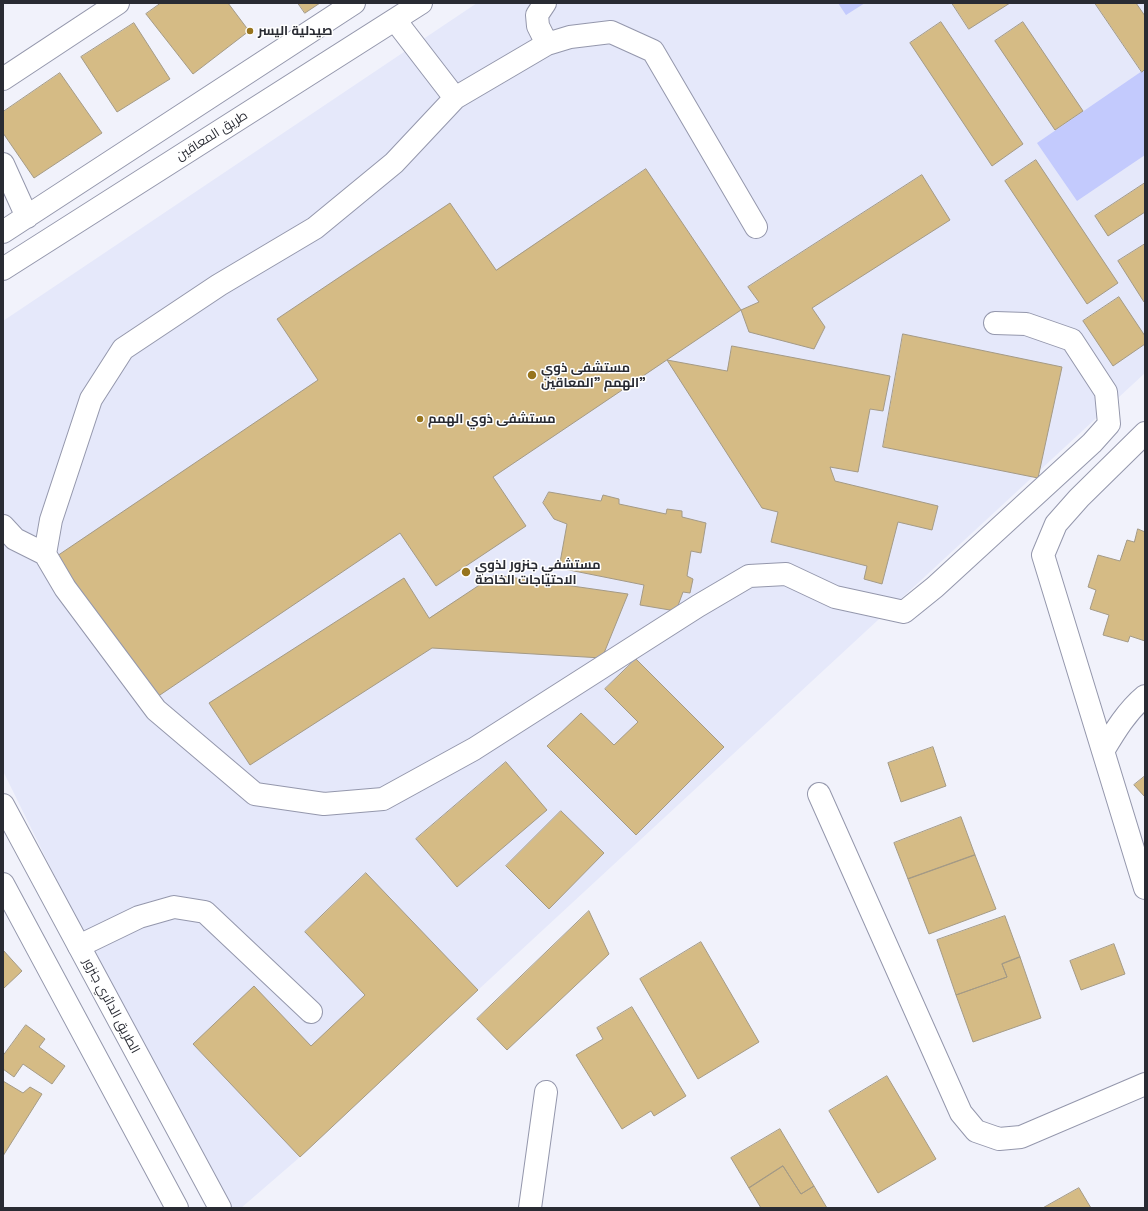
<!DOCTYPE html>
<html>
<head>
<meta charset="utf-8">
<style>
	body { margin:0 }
	#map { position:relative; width:1148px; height:1211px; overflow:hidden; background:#f1f2fb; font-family:"Space Grotesk",sans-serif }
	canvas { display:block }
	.frame { position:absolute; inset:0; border:4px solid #292b33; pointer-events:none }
</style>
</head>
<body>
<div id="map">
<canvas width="1148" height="1211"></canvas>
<div class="frame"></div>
</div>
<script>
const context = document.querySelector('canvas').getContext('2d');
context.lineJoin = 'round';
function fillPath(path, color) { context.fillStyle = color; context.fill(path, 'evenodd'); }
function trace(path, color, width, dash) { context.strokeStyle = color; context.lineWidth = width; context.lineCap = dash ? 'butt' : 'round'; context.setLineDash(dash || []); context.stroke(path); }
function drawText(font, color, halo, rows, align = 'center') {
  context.font = font + ' "Space Grotesk",Cairo,sans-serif'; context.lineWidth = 3; context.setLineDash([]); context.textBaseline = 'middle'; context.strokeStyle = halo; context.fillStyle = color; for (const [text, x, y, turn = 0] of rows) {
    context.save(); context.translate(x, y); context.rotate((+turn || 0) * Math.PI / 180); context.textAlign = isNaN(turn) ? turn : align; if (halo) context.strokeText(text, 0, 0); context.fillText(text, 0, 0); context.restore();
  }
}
const built = new Path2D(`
	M477 3H1145V373L478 990 300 1157 241 1208H218L3 771V321Z`);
const green = new Path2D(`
	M838 3H865L846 15Z
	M1145 69V155L1077 201 1037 143Z`);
const building = new Path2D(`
	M161 3H228L249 31 193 74 146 14Z
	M298 3H320L305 13Z
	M952 3H1010L969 29Z
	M1095 3H1136L1145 16V69L1142 72Z
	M941 22 1023 144 992 166 910 43Z
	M1023 22 1083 111 1055 130 995 41Z
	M134 23 170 79 117 112 81 57Z
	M60 73 102 133 34 178 3 133V112Z
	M1036 160 1118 283 1087 304 1005 181Z
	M646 169 741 310 493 477 526 526 436 586 400 533 154 699 57 556 318 380 277 319 450 203 496 270Z
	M922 175 950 220 812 308 825 327 814 349 749 332 741 310 759 302 748 287Z
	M1145 183V212L1108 236 1095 216Z
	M1145 244V301L1144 302 1118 261Z
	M1119 297 1145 336V344L1113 366 1083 321Z
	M903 334 1062 367 1038 478 883 447Z
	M732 346 890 376 883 411 870 409 858 472 830 467 835 481 938 506 932 530 898 522 882 584 864 579 867 566 771 542 778 512 762 508 667 360 727 371Z
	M549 492 601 501 603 495 619 499V504L666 514 667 509 682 511V517L706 523 701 553 691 551 687 576 693 579 690 593 683 592 676 611 640 605 644 585 559 568 567 524 554 519 543 503Z
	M1138 529 1145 532V641L1130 636 1128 642 1103 635 1109 615 1090 609 1096 590 1088 587 1098 555 1120 561 1127 540 1134 542Z
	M495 575 628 594 602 658 432 648 250 765 209 703 404 578 429 618Z
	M636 659 724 747 636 835 547 746 581 713 614 745 638 722 605 689Z
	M933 747 946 786 901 802 888 763Z
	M506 762 547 810 457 887 416 839Z
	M1145 776V797L1134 785Z
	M561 811 604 853 549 909 506 866Z
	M961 817 975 855 908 879 894 843Z
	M975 855 996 909 929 934 908 879Z
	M366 873 478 990 300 1157 193 1044 254 986 311 1046 365 995 305 932Z
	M589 911 609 954 507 1050 477 1019Z
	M1005 916 1020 957 1002 964 1007 977 956 995 937 940Z
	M701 942 759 1042 698 1079 640 979Z
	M1114 944 1125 974 1081 990 1070 961Z
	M3 950 22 971 3 989Z
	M1020 957 1041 1018 973 1042 956 995 1007 977 1002 964Z
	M632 1007 686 1096 654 1116 651 1111 622 1129 576 1055 603 1039 597 1028Z
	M26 1025 45 1039 39 1047 65 1066 52 1084 23 1064 14 1077 3 1069V1056Z
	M887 1076 936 1159 878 1193 829 1111Z
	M3 1081 23 1093 30 1087 42 1094 3 1156Z
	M780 1129 814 1186 801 1194 783 1166 749 1188 731 1158Z
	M783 1166 801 1194 814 1186 827 1208H761L749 1188Z
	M1079 1188 1091 1208H1043Z`);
const minor = new Path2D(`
	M545 3 537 15 538 26 547 44
	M395 20 455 98 547 44 570 37 611 32 653 51 756 227
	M3 79 118 3
	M455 98 394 163 315 228 219 285 123 349 91 399 51 520 45 554 65 588 156 710 255 794 324 804 383 799 474 749 698 606 749 576 786 574 835 597 904 612 935 587 1092 443 1109 424 1106 392 1072 340 1026 324 995 323
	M3 164 27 217
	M3 232 354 3
	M3 269 421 3
	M1145 433 1079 498 1056 524 1043 555 1145 888
	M3 526 15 539 45 554
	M1103 751C1115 731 1127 711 1145 696
	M819 794 961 1113 976 1131 999 1139 1021 1137 1145 1084
	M79 946 139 917 174 907 205 912 311 1012
	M530 1208 546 1092`);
const major = new Path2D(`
	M3 805 220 1208
	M3 884 177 1208`);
const markers = [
	[250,31,4,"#97741d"],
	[532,375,5,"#97741d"],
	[420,419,4,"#97741d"],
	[466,572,5,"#97741d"]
];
const poiNames = [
	["صيدلية اليسر",258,31],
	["مستشفى ذوي",541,368],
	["الهمم \"المعاقين\"",541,383],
	["مستشفى ذوي الهمم",428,419],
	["مستشفي جنزور لذوي",475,565],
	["الاحتياجات الخاصة",475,580]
];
const streetNames = [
	["طريق المعاقين",212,136,-32],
	["الطريق الدائري جنزور",111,1006,62]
];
fillPath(built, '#e5e8fa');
fillPath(green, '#c3cafd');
fillPath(building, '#d5bb85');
trace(building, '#a49a86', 1);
trace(minor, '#9497ac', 24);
trace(major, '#9497ac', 24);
trace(minor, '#fff', 22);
trace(major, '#fff', 22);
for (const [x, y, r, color] of markers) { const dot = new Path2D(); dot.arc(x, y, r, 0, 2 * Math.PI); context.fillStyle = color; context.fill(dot); trace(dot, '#fff', 1.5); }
drawText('bold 13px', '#292b33', '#fff', poiNames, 'left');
drawText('13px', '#292b33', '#fff', streetNames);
</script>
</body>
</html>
